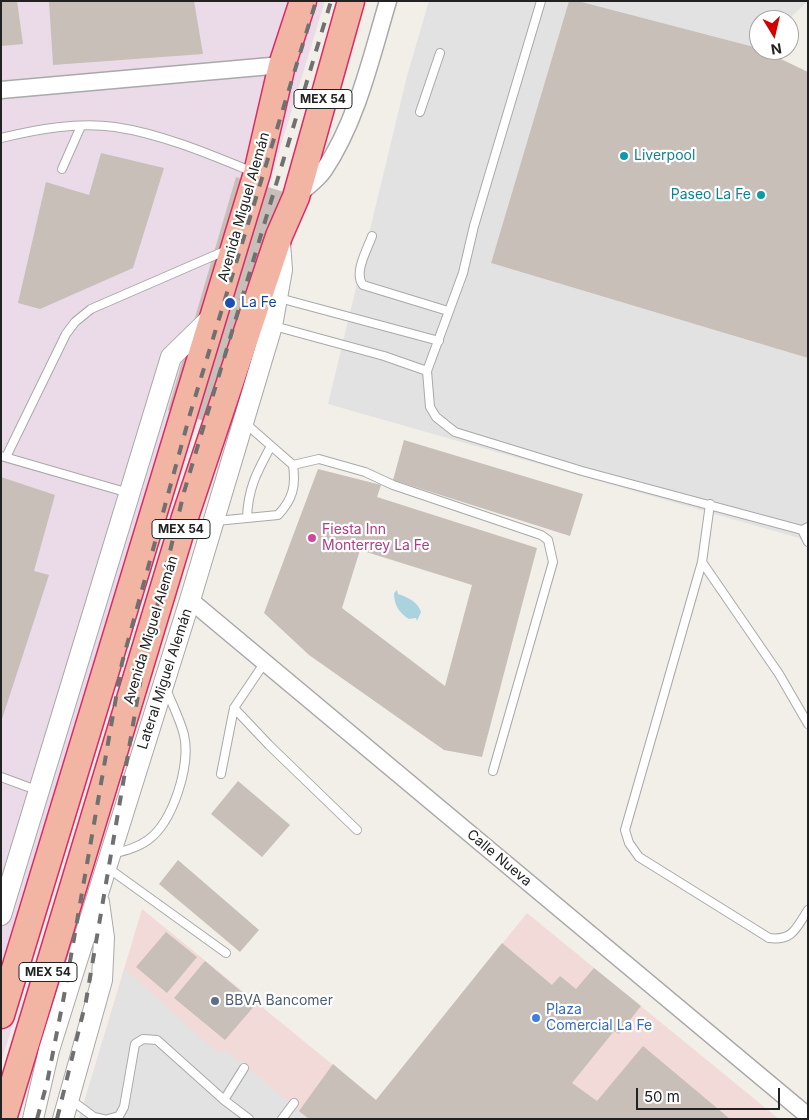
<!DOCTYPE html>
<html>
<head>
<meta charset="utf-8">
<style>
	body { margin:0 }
	#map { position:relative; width:809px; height:1120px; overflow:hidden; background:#f2efe9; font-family:Inter,sans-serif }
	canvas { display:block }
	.frame { position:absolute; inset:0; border:2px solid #222; pointer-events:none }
	.north { position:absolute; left:749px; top:10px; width:50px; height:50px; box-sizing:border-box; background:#fff; border:1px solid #a7a7a7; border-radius:50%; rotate:171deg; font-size:14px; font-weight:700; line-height:20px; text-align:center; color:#222 }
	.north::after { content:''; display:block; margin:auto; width:18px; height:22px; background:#d40000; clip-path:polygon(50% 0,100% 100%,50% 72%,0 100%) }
	.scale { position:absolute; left:636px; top:1088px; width:144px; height:22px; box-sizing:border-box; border:2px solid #222; border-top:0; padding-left:6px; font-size:15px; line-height:18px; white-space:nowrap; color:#222; -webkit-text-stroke:4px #fff; paint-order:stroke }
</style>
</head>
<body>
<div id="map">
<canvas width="809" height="1120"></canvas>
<div class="frame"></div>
<div class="north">N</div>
<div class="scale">50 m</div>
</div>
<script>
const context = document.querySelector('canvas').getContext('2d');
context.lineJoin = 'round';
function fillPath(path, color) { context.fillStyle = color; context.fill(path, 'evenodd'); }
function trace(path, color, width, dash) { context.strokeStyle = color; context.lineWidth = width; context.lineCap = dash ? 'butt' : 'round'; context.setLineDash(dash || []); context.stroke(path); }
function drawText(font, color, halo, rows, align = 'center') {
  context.font = font + ' Inter,sans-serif'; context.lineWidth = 4.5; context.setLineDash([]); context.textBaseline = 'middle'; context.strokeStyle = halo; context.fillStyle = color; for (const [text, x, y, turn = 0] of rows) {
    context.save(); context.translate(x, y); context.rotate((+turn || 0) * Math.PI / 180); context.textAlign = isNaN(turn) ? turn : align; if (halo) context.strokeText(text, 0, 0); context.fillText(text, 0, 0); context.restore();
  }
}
const commercial = new Path2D(`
	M142 909 376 1100 527 913 779 1119H79Z`);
const industrial = new Path2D(`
	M1 1H325L1 1063Z`);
const parking = new Path2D(`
	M429 1H569L491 263 808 358V542L806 540 328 404 407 76Z
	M578 1H808L788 20H759L758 48Z
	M125 969 219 1054 225 1049 309 1119H79Z`);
const water = new Path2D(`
	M397 590 398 594C408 597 418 602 421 612L417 621 416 618 409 619C399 613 394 605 394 593Z`);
const building = new Path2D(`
	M1 1H17L23 44 1 46Z
	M49 1H194L203 54 53 65Z
	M569 1H578L758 48 808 72V358L491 263Z
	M101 153 164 168 133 268 40 309 18 303 46 182 89 195Z
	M236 177 300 197 228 428 168 410Z
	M404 440 583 494 570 536 393 480Z
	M318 469 381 485 377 497 537 548 482 757 444 750 309 655 264 613ZM360 550 472 585 445 686 342 608Z
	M1 477 55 495 34 571 49 575 2 719Z
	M238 781 290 825 262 857 211 814Z
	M178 860 259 930 240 952 159 884Z
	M166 932 197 957 167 993 136 967Z
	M502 943 552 985 560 976 576 989 594 968 641 1006 619 1034 614 1031 572 1083 597 1101 643 1046 730 1119H309L299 1111 333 1064 376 1100Z
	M205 961 256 1004 225 1040 174 998Z`);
const service = new Path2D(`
	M541 1 474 226 463 273 427 371 430 407 436 417 455 432 582 471 802 530 808 527
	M420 112 440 53
	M1 138C38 129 77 122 115 127 162 134 209 154 253 172
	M62 169 81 126
	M372 236C368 248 353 273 363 285L448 311
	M279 298 439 341
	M274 326 384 356 427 371
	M1 456 129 493
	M6 457 66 334 75 322 91 309 227 250
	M293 465 319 459 365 472 393 485 541 535 548 540 553 562 493 771
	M710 504 702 562 625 830 629 843 639 857 769 938C793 941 796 928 808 910
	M247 518C248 488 257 472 271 446
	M216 521 278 515C293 499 296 486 293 465L245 423
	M802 530 808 542
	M702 562 779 674 808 724
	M234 708 269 745 357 830
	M221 774 234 708 265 662
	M1 777 39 791
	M112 854C124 851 137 848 148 840 173 822 191 765 184 735 180 719 172 704 166 689
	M108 868 226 953
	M71 1100 94 1117 103 1119
	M224 1100 244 1068
	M108 1119 119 1116 124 1107 135 1044 143 1039 157 1040 224 1100 249 1119
	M282 1119 294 1103`);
const minor = new Path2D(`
	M1 90 282 65
	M299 194C307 187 318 179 324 170 357 121 371 58 388 1
	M190 600 808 1116`);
const tertiary = new Path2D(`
	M1 915 171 357 212 317
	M33 1119 49 1050 190 600 272 326 282 270 280 242
	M63 1119 102 980 104 938 99 902`);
const trunk = new Path2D(`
	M1 1015 257 173 282 65 303 1
	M3 1119 186 514 279 236 296 197 351 1`);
const rail = new Path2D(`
	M37 1119 47 1083 64 996 122 663 190 414 316 1
	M57 1119 86 1001 143 666 184 492 331 1`);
const markers = [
	[624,156,5,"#0f9aa8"],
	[761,195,5,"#0f9aa8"],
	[230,303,6,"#1a4fb4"],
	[312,538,5,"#d1479c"],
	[215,1001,5,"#5c6f8a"],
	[536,1018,5,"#3f7fe0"]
];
const shields = [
	[323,99,58],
	[181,529,58],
	[48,972,58]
];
const shieldNames = [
	["MEX 54",323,99],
	["MEX 54",181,529],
	["MEX 54",48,972]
];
const cultureNames = [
	["Liverpool",634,156],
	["Paseo La Fe",751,195,"right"]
];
const streetNames = [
	["Avenida Miguel Alemán",244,207,-74],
	["Avenida Miguel Alemán",151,630,-73],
	["Lateral Miguel Alemán",165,679,-72],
	["Calle Nueva",499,858,40]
];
const transitNames = [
	["La Fe",241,303]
];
const hotelNames = [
	["Fiesta Inn",322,530],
	["Monterrey La Fe",322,546]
];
const serviceNames = [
	["BBVA Bancomer",225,1001]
];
const shopNames = [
	["Plaza",546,1010],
	["Comercial La Fe",546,1026]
];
fillPath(commercial, '#f2dad9');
fillPath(industrial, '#ebdbe8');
fillPath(parking, '#e2e2e2');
fillPath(water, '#aad3df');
fillPath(building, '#c7bfb8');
trace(service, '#a9a9a9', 10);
trace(minor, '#a9a9a9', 19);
trace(tertiary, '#a9a9a9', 22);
trace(trunk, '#dc2a67', 29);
trace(service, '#fff', 8);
trace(minor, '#fff', 16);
trace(tertiary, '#fff', 20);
trace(trunk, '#f2b4a3', 26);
trace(rail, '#707070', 4, [10, 10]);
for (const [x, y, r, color] of markers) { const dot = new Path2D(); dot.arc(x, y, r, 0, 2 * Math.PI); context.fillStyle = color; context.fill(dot); trace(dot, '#fff', 2); }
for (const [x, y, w] of shields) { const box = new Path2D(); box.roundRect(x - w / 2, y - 9.5, w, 19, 4); context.fillStyle = '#fff'; context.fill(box); trace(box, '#222', 1); }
drawText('bold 12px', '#222', null, shieldNames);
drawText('14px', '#0d838f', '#fff', cultureNames, 'left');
drawText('14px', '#222', '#fff', streetNames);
drawText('14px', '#164399', '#fff', transitNames, 'left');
drawText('14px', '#b23c85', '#fff', hotelNames, 'left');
drawText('14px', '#4e5e75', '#fff', serviceNames, 'left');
drawText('14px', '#366cbe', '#fff', shopNames, 'left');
</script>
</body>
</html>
